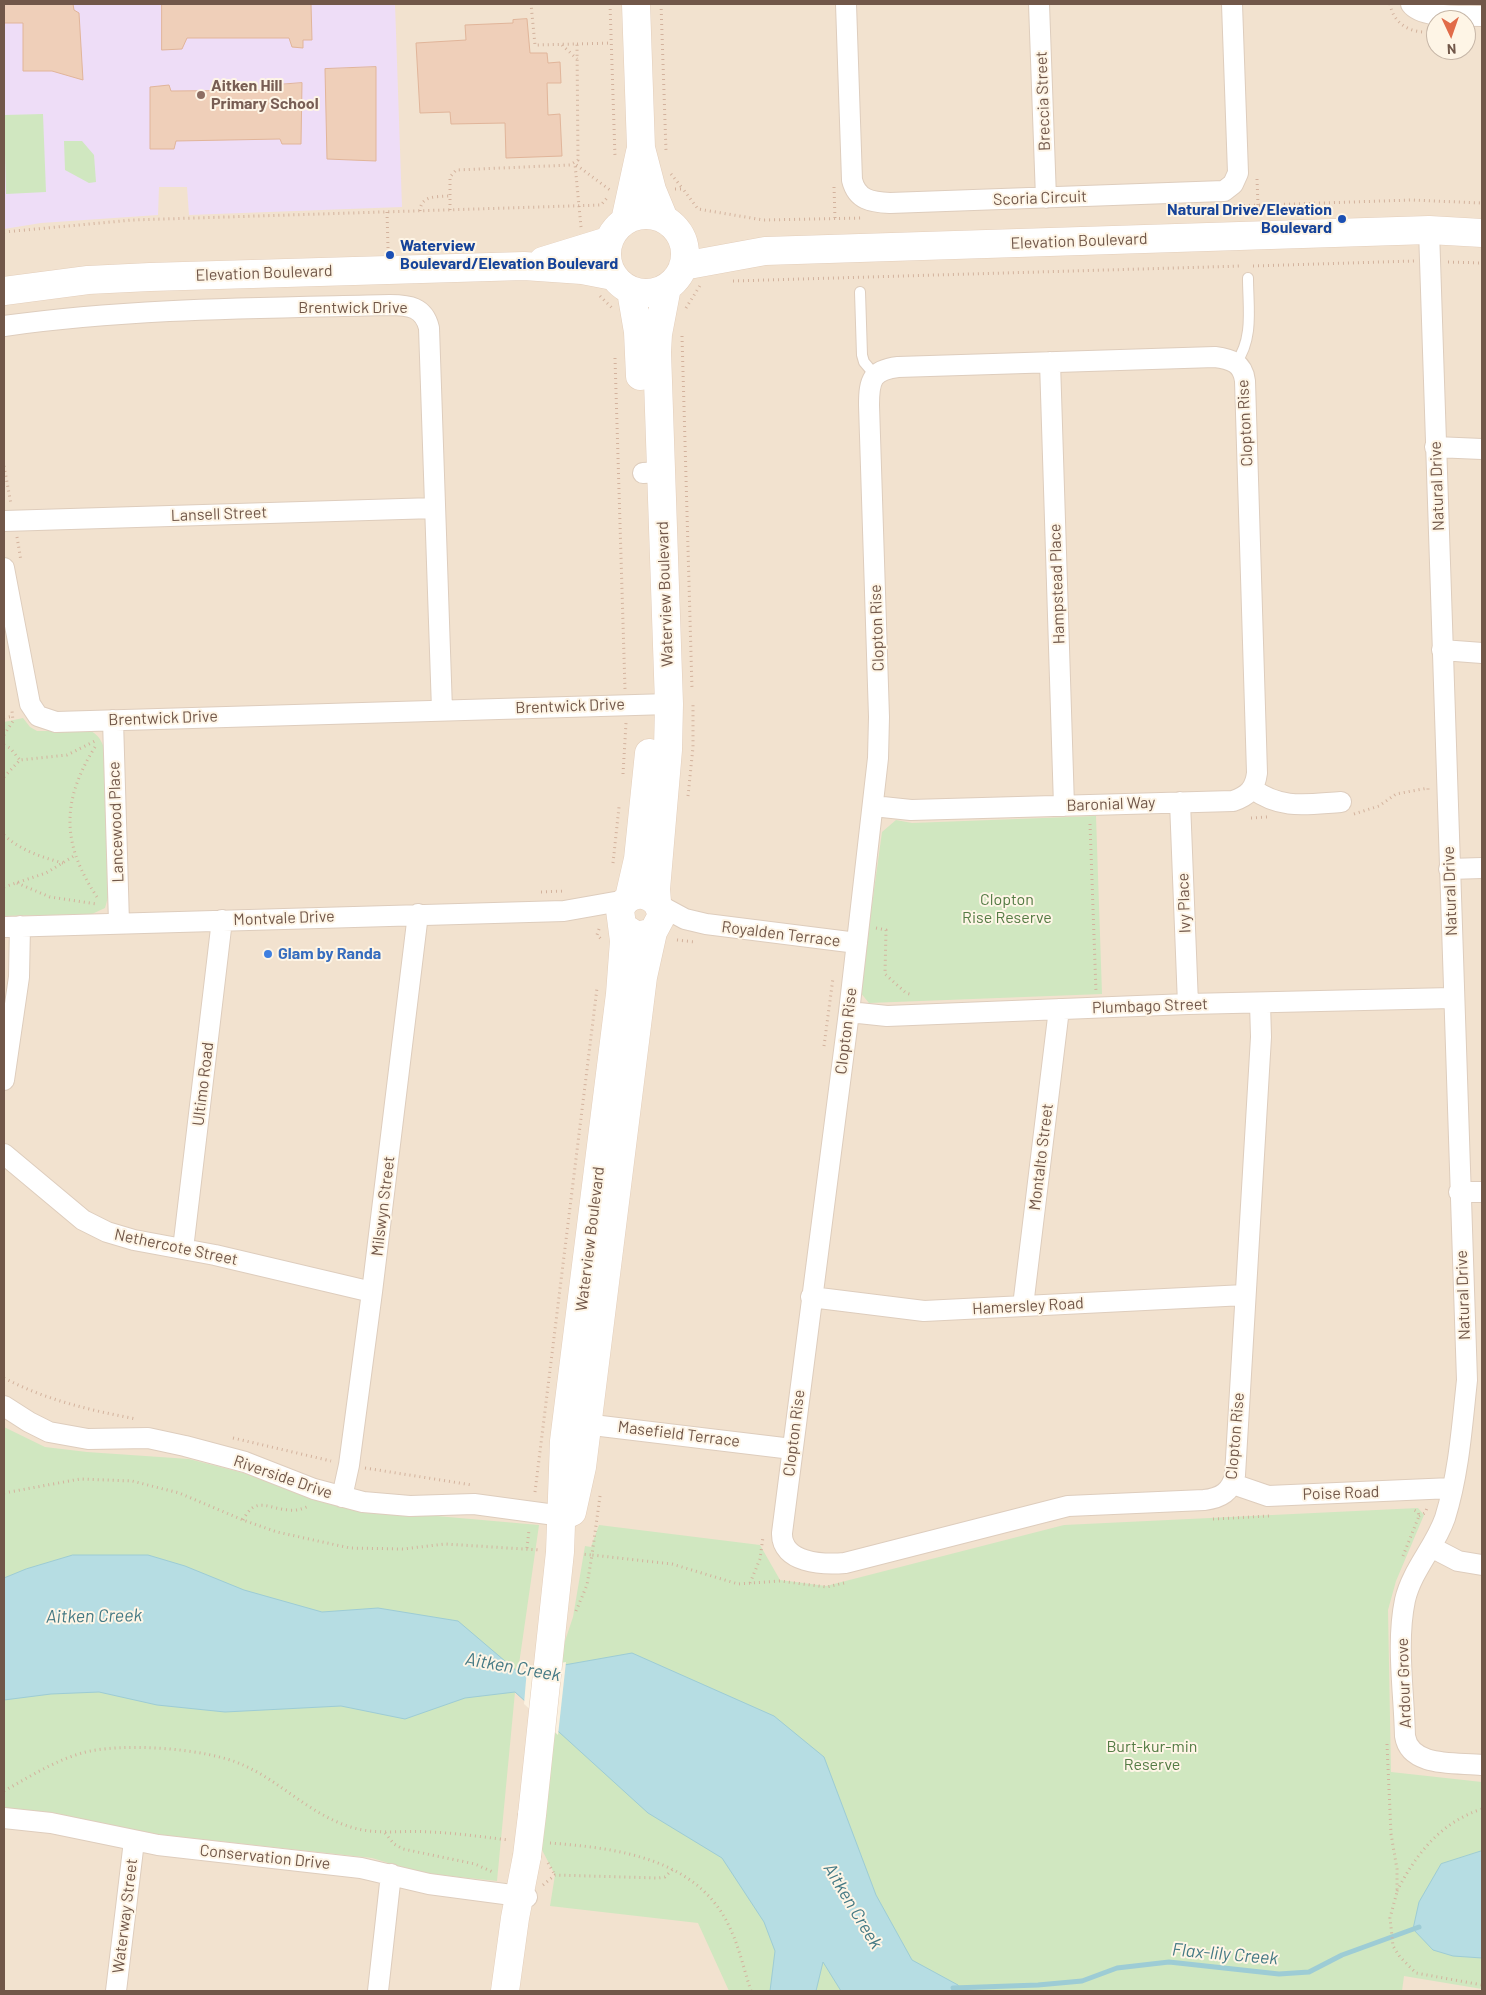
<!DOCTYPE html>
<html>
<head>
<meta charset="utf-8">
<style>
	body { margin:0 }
	#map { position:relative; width:1486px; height:1995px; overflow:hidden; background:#fbf1e0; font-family:Barlow,sans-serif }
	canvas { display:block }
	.frame { position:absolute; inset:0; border:5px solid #715749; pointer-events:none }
	.north { position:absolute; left:1426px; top:10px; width:50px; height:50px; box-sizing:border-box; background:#fef5e6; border:1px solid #c6b6a7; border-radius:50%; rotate:177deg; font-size:14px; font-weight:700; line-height:20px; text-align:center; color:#715749 }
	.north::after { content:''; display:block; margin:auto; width:18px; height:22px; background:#e16b49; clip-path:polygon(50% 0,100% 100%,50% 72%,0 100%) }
</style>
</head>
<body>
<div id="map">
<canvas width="1486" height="1995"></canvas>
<div class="frame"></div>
<div class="north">N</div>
</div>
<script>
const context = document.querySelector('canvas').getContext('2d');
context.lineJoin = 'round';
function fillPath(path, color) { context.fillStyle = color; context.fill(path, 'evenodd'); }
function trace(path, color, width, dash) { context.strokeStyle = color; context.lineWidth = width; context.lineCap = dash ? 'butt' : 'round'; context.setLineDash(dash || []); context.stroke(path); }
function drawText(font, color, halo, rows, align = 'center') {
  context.font = font + ' Barlow,sans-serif'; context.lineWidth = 4; context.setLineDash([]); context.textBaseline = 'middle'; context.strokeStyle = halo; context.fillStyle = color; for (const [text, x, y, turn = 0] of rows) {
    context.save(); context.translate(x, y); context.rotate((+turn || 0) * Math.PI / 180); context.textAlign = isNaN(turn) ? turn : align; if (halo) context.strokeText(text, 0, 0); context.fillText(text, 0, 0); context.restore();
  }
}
const residential = new Path2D(`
	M4 4H1482V1991H4ZM1436 20H1466V50H1436Z`);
const education = new Path2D(`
	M4 4H395L402 207 189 215 187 187H159L158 215 41 223 4 229Z`);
const green = new Path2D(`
	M43 114 46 192 6 194 4 115Z
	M64 141H82L94 155 96 182 89 183 65 170Z
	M23 718 30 727 37 731H91C101 737 103 744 106 755L110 890 105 908 92 914 4 916V722Z
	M1096 816 1102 994 869 1003 860 992 882 832 896 820 912 823Z
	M4 1427 45 1447 87 1452 189 1459 259 1477 346 1508 539 1525 515 1692 497 1881 421 1873 372 1858 154 1834 59 1815 4 1808Z
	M1418 1508 1424 1515 1396 1581 1388 1610 1391 1772 1482 1782V1989L1404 1976 1402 1991H729L698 1923 550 1906 555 1875 541 1848 561 1653 573 1617 585 1546 591 1547 599 1525 760 1545 780 1580 826 1586 1064 1525Z`);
const water = new Path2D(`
	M73 1555H148L185 1566 244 1590 322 1612 378 1608 458 1621 519 1673 632 1653 774 1716 824 1757 876 1895 912 1960 958 1985 961 1991H841L823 1962 816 1991H770L775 1951 764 1922 722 1858 648 1813 515 1692 465 1698 405 1719 341 1706 225 1712 157 1705 99 1692 51 1694 4 1700V1578L26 1569Z
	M1482 1851V1958L1453 1956 1433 1950 1413 1929 1419 1902 1441 1864Z`);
const pier = new Path2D(`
	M566 1662 558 1735 524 1704 527 1669Z`);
const stream = new Path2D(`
	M953 1988 1038 1985 1082 1981 1117 1968 1169 1962 1279 1974 1309 1972 1342 1955 1419 1927`);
const building = new Path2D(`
	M4 4H73L74 10 79 13 83 80 52 71H23V23H4Z
	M162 4H311L312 40H303V48L292 47 289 38H187L182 49 162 50Z
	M527 19 530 53H547L548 63 560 62 561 83H547L548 115 560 114 562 156 506 158 505 123 451 124 450 112 420 113 416 43 466 40 465 25 513 23V20Z
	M376 67V161L327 159 325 69Z
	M302 83 301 144H282L280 139 176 141 174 149H150V87L169 85 171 91 276 90V85Z`);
const path = new Path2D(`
	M610 4 615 157
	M661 4 666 151
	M1390 4C1393 21 1406 31 1423 32
	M577 44 612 43
	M562 45 577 59
	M671 174 683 189
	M1257 179 1258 205
	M834 187 835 219
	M675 189H683L698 209 763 220 863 218
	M1234 206 1411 200 1482 203
	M450 210V177L456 170 570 165 578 160 577 44 535 45 531 4
	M420 211C421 195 436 197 449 196
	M387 212 388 248
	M581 227 575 164 610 190
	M4 232 132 220 601 205 607 198
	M1448 262 1482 263
	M1253 266 1414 261
	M733 281 1242 266
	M600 296 612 308
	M686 308 701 284
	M682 336 692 689
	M615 358 625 689
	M4 466 11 504
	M17 537 21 561
	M4 718 13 716
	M4 735 13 721 12 711
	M4 745 10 748 20 760
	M95 747C60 803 62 846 99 900
	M623 774 626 723
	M4 777 20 760 67 755 97 740
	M688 796 693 747V705
	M1354 814 1379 806 1396 794 1428 788V791
	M1251 818 1267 817
	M1090 824 1096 992
	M4 835C20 850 41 857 63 863
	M613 863 619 807
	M17 883 50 897 97 904
	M4 887 46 873 74 856
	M541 892 565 891
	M876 928 886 930 885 974 906 993 913 995
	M599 929 597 935 602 940
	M677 940 695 942
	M824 1046 833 978
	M4 1378C46 1400 89 1410 136 1419
	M233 1438 331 1461
	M365 1468 472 1485
	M535 1492 597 988
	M4 1493 80 1479 132 1481 179 1493 243 1520 277 1532 350 1548 403 1549 445 1544 540 1550
	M600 1496 592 1555 672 1564 738 1584 780 1581 827 1587 844 1583
	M1419 1516 1425 1513 1427 1508
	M1213 1519 1269 1516
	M243 1520C256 1495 268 1509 289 1510 296 1511 302 1509 309 1506
	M527 1548 529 1530
	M1403 1556 1419 1516 1418 1512 1412 1509
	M750 1583 760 1559 763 1537
	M576 1611 587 1585 592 1555 581 1554
	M1387 1744 1391 1834 1397 1869V1892L1390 1918 1393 1946 1400 1957 1416 1973 1482 1985
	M4 1791C29 1777 54 1761 82 1753 120 1742 207 1748 243 1765 282 1782 311 1816 354 1828 379 1835 404 1830 430 1832 456 1833 483 1837 509 1840
	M385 1833 394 1844 403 1849 475 1864 495 1873
	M550 1843C616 1848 697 1858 729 1926 739 1946 744 1970 751 1991
	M548 1863 555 1875
	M543 1885 555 1875 658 1878 665 1877 673 1869
	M1397 1891C1416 1854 1441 1822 1482 1809`);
const lane = new Path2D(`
	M860 292 862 355 864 362 875 375
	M1236 363C1254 338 1248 307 1248 278`);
const street = new Path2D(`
	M846 4 852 180C857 200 871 202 890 203L1224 191 1233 184 1238 173 1232 4
	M1039 4 1046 198
	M1411 4C1422 19 1464 15 1482 16
	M1429 230 1467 1380C1462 1426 1459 1473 1445 1518 1435 1547 1412 1570 1405 1600 1396 1643 1404 1692 1405 1736 1410 1768 1457 1762 1482 1765
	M4 326C132 308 261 308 390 305 409 305 424 307 429 328L442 710
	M1050 362 1064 806
	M1435 447 1482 449
	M643 473 661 472
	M4 521 435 508
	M4 568 30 704 38 716 56 722 669 704
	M1442 650 1482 653
	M113 720 119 923
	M1253 789C1281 810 1308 804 1341 802
	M1180 802 1188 1004
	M873 806 911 810 1233 801C1248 796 1255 789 1257 773L1245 381C1243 363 1231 359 1215 357L898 367C872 370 869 380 869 405L879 717 878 758 849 1012 782 1533C781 1563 823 1565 845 1563L1068 1506 1204 1500C1221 1498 1231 1492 1235 1475L1261 1037 1260 1003
	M1449 869 1482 868
	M659 905 685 919 706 924 857 943
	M4 927 564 911 626 900
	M849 1012 887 1016 1188 1004 1452 998
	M4 1080 19 977 20 926
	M4 1154 83 1220 107 1232 134 1240 215 1255 372 1292
	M1459 1192H1482
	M183 1249 222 920
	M811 1297 924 1311 1245 1295
	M1023 1306 1059 1009
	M4 1406 29 1422 49 1432 88 1439 148 1438 185 1446 245 1462 314 1489 363 1502 410 1506 474 1504 570 1517
	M576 1423 792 1449
	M1233 1484 1268 1496 1452 1488
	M342 1497 349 1465 372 1292 418 914
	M1431 1547 1458 1561 1482 1565
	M4 1818 51 1823 158 1845 361 1868 429 1884 527 1897
	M116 1991 134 1841
	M378 1991 391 1874`);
const secondary = new Path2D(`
	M636 4 641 148 652 190 664 219
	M607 254a39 39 0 1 1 78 0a39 39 0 1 1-78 0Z
	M625 221 640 152
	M543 261 608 241
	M683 266 765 251 1429 230 1482 233
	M4 291 88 280 150 277 524 266 582 270 613 276
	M631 291 638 332 640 376
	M629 898 638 859 649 753
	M657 902 656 889 668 750 669 704 657 352 658 334 667 287
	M572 1512 582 1467 643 977 653 932
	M532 1815 560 1552 564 1441 620 994 624 941 620 910C629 886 661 892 661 917L653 932 637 936 623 927
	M505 1991 515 1918 527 1856`);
const secondaryBridge = new Path2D(`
	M527 1856 532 1815`);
const markers = [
	[201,95,5,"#8d6e63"],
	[1342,219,5,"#1a4fb4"],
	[390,255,5,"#1a4fb4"],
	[268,954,5,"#3f7fe0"]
];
const educationNames = [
	["Aitken Hill",211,86],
	["Primary School",211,104]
];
const streetNames = [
	["Breccia Street",1043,101,-92],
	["Scoria Circuit",1040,198,-2],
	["Elevation Boulevard",1079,241,-2],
	["Elevation Boulevard",264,273,-2],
	["Brentwick Drive",353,308],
	["Clopton Rise",1245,423,-93],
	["Natural Drive",1437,486,-92],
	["Lansell Street",219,514,-2],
	["Hampstead Place",1057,584,-92],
	["Waterview Boulevard",665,594,-92],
	["Clopton Rise",877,628,-92],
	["Brentwick Drive",570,706,-2],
	["Brentwick Drive",163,718,-2],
	["Baronial Way",1111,804,-2],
	["Lancewood Place",116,822,-92],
	["Natural Drive",1450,891,-92],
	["Ivy Place",1184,903,-92],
	["Montvale Drive",284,918,-2],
	["Royalden Terrace",781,934,7],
	["Plumbago Street",1150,1006,-2],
	["Clopton Rise",846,1031,-83],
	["Ultimo Road",203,1084,-83],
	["Montalto Street",1041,1157,-83],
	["Milswyn Street",383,1206,-83],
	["Waterview Boulevard",590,1239,-83],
	["Nethercote Street",176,1247,12],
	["Natural Drive",1463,1295,-92],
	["Hamersley Road",1028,1306,-3],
	["Clopton Rise",794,1433,-83],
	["Masefield Terrace",679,1434,7],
	["Clopton Rise",1235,1436,-85],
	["Riverside Drive",283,1477,19],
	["Poise Road",1341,1493,-2],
	["Ardour Grove",1404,1683,-92],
	["Conservation Drive",265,1857,6],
	["Waterway Street",125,1916,-83]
];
const transitNames = [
	["Natural Drive/Elevation",1332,210],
	["Boulevard",1332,228],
	["Waterview",400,246,"left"],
	["Boulevard/Elevation Boulevard",400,264,"left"]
];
const parkNames = [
	["Clopton",1007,900],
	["Rise Reserve",1007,918],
	["Burt-kur-min",1152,1747],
	["Reserve",1152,1765]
];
const shopNames = [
	["Glam by Randa",278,954]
];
const waterNames = [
	["Aitken Creek",94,1616,-1],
	["Aitken Creek",513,1667,10],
	["Aitken Creek",853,1906,59],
	["Flax-lily Creek",1225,1954,5]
];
fillPath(residential, '#f2e2cf');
fillPath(education, '#eeddf7');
fillPath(green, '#d0e7c0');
fillPath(water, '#b6dde3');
trace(water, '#9dccd5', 1);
fillPath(pier, '#fbf1e0');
trace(stream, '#9dccd5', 5);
fillPath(building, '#efcfb9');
trace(building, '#e1b59a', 1);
trace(lane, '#decdbd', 12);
trace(street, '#decdbd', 22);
trace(secondary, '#e3cebb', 29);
trace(path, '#d3b29d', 3, [1, 4]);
trace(lane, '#fff', 10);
trace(street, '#fff', 20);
trace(secondary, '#fff', 28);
trace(secondaryBridge, '#e3cebb', 29, []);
trace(secondaryBridge, '#fff', 28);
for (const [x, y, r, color] of markers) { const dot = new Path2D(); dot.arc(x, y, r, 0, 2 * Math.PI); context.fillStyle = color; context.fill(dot); trace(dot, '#fef5e6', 2); }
drawText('bold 16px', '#785e54', '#fef5e6', educationNames, 'left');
drawText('16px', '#715749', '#fef5e6', streetNames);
drawText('bold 16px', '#164399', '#fef5e6', transitNames, 'right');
drawText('16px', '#547b44', '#fef5e6', parkNames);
drawText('bold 16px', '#366cbe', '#fef5e6', shopNames, 'left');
drawText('italic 18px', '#447984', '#fef5e6', waterNames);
</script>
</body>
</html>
